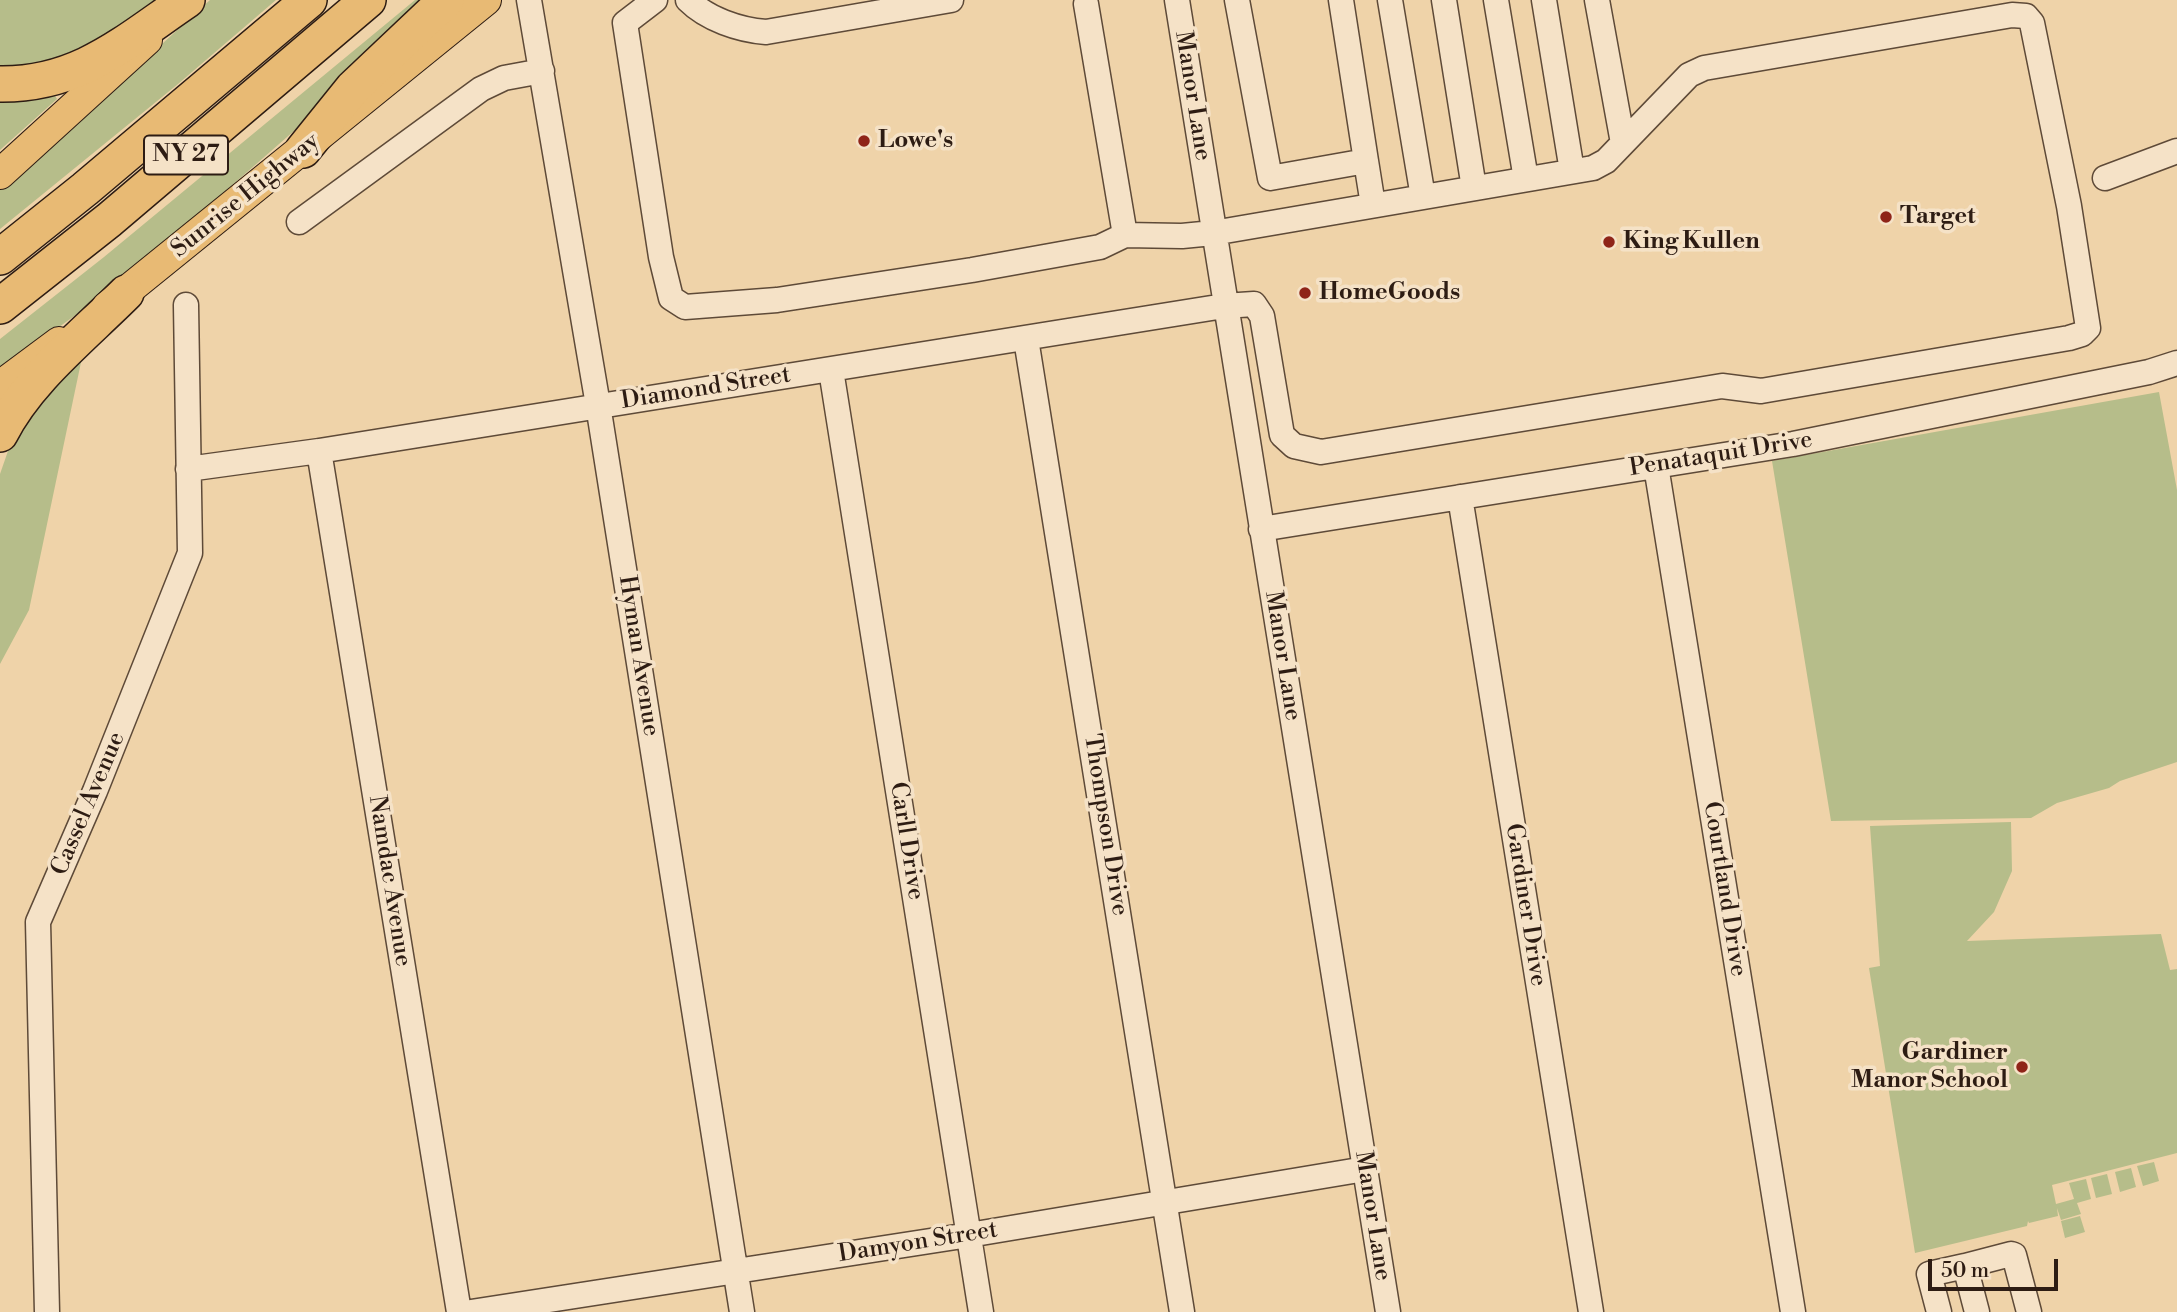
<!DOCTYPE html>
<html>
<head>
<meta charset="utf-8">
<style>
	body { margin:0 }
	#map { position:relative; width:2177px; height:1312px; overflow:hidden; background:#efd3a9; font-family:"Libre Bodoni",serif }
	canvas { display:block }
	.scale { position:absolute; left:1928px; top:1259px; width:130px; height:32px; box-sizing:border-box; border:4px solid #2d1c13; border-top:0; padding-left:9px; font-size:21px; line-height:24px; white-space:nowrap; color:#2d1c13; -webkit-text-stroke:5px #f5e2c7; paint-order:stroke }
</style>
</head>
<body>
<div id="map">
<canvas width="2177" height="1312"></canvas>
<div class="scale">50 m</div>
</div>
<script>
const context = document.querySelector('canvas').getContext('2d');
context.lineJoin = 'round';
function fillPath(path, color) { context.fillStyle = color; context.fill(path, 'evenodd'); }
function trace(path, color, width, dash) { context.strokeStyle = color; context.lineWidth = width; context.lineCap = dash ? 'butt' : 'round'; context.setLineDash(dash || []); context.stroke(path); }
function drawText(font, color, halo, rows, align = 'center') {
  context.font = font + ' "Libre Bodoni",serif'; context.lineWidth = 7; context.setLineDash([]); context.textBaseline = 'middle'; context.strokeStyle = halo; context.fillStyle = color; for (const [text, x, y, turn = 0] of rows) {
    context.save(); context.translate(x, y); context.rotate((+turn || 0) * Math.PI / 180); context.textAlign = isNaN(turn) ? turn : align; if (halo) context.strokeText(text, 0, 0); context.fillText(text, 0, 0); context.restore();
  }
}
const green = new Path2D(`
	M0 0H171L133 32 0 78Z
	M210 0H276L178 84 0 229V189L55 142Z
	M415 0H436L319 109 125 279 0 370V339L104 257Z
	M51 89 57 99 0 150V96Z
	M84 348 29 610 0 664V474L16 428Z
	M2159 392 2177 490V762L2120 781 2109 788 2057 803 2031 818 1831 821 1772 461Z
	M2011 822 2012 871 1994 912 1967 941 2161 934 2170 970 2177 969V1153L2052 1185 2056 1204 2074 1199 2069 1183 2086 1179 2091 1199 2077 1203 2081 1214 2061 1220 2057 1208 2058 1216 2029 1223 2028 1221 2027 1226 1915 1253 1869 968 1880 966 1870 826Z
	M2154 1162 2159 1181 2143 1186 2137 1166Z
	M2131 1168 2136 1187 2120 1192 2115 1172Z
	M2107 1174 2112 1194 2096 1198 2091 1178Z
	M2080 1216 2085 1232 2065 1238 2061 1221Z`);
const minor = new Path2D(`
	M529 0 598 405 742 1312
	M655 0 625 23 661 257 671 298 685 307 777 300 972 270 1100 247 1125 235
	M688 0C707 19 739 30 766 32L951 0
	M1177 0 1388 1312
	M1237 0 1270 178 1366 161 1341 0
	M1390 0 1423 197
	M1444 0 1474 188
	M1496 0 1526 179
	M1544 0 1572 171
	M1597 0 1623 143
	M1366 161 1373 205
	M2105 178 2177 151
	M299 222 481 89 504 78 542 71
	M1026 339 1182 1312
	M831 370 981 1312
	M319 451 459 1312
	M1656 466 1793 1312
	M188 469 319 451 1224 306 1254 304 1262 316 1282 435 1294 446 1321 452 1722 386 1761 391 2069 338 2082 334 2088 328 2069 206 2032 23 2026 16 2012 15 1704 68 1689 75 1606 161 1593 168 1213 233 1182 236 1125 235 1086 4
	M1460 497 1591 1312
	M1261 529 1793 444 2149 372 2177 363
	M47 1312 38 922 95 791 190 553 186 305
	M471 1312 969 1235 1365 1169
	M1939 1312 1929 1274 1965 1266
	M1977 1312 1965 1266 2011 1254 2014 1255 2029 1312`);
const major = new Path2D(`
	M0 174 147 40
	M107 307 486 0
	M0 386 59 342`);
const highway = new Path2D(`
	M0 84C79 85 125 42 187 0
	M303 150 353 88 446 0
	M0 257 85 189 309 0
	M0 306 109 220 368 0
	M0 434C27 380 83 336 126 293`);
const markers = [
	[864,141,7,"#8f2418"],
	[1886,217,7,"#8f2418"],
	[1609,242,7,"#8f2418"],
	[1305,293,7,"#8f2418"],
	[2022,1067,7,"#8f2418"]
];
const shields = [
	[186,155,84]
];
const shieldNames = [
	["NY 27",186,155]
];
const streetNames = [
	["Manor Lane",1192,96,81],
	["Sunrise Highway",246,196,-39],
	["Diamond Street",706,389,-9],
	["Penataquit Drive",1721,455,-9],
	["Hyman Avenue",638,656,81],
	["Manor Lane",1282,656,81],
	["Cassel Avenue",89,804,-67],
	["Thompson Drive",1105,825,81],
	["Carll Drive",906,841,81],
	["Namdac Avenue",389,881,81],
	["Courtland Drive",1724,889,81],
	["Gardiner Drive",1525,905,81],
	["Manor Lane",1372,1216,81],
	["Damyon Street",918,1243,-9]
];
const poiNames = [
	["Lowe's",878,141],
	["Target",1900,217],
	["King Kullen",1623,242],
	["HomeGoods",1319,293],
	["Gardiner",2008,1053,"right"],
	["Manor School",2008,1081,"right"]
];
fillPath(green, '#b6bd8a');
trace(minor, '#5e4a38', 27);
trace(major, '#2d1c13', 32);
trace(highway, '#2d1c13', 38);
trace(minor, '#f5e2c7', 24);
trace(major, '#e8ba74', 30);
trace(highway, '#e8ba74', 35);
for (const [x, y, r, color] of markers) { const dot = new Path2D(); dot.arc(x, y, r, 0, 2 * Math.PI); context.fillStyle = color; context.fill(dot); trace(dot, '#f5e2c7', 2.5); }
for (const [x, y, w] of shields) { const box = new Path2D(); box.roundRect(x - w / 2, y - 19.5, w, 39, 5); context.fillStyle = '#f5e2c7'; context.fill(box); trace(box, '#2d1c13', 2); }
drawText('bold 23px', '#2d1c13', null, shieldNames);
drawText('24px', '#2d1c13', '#f5e2c7', streetNames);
drawText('bold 24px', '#2d1c13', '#f5e2c7', poiNames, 'left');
</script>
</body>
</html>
